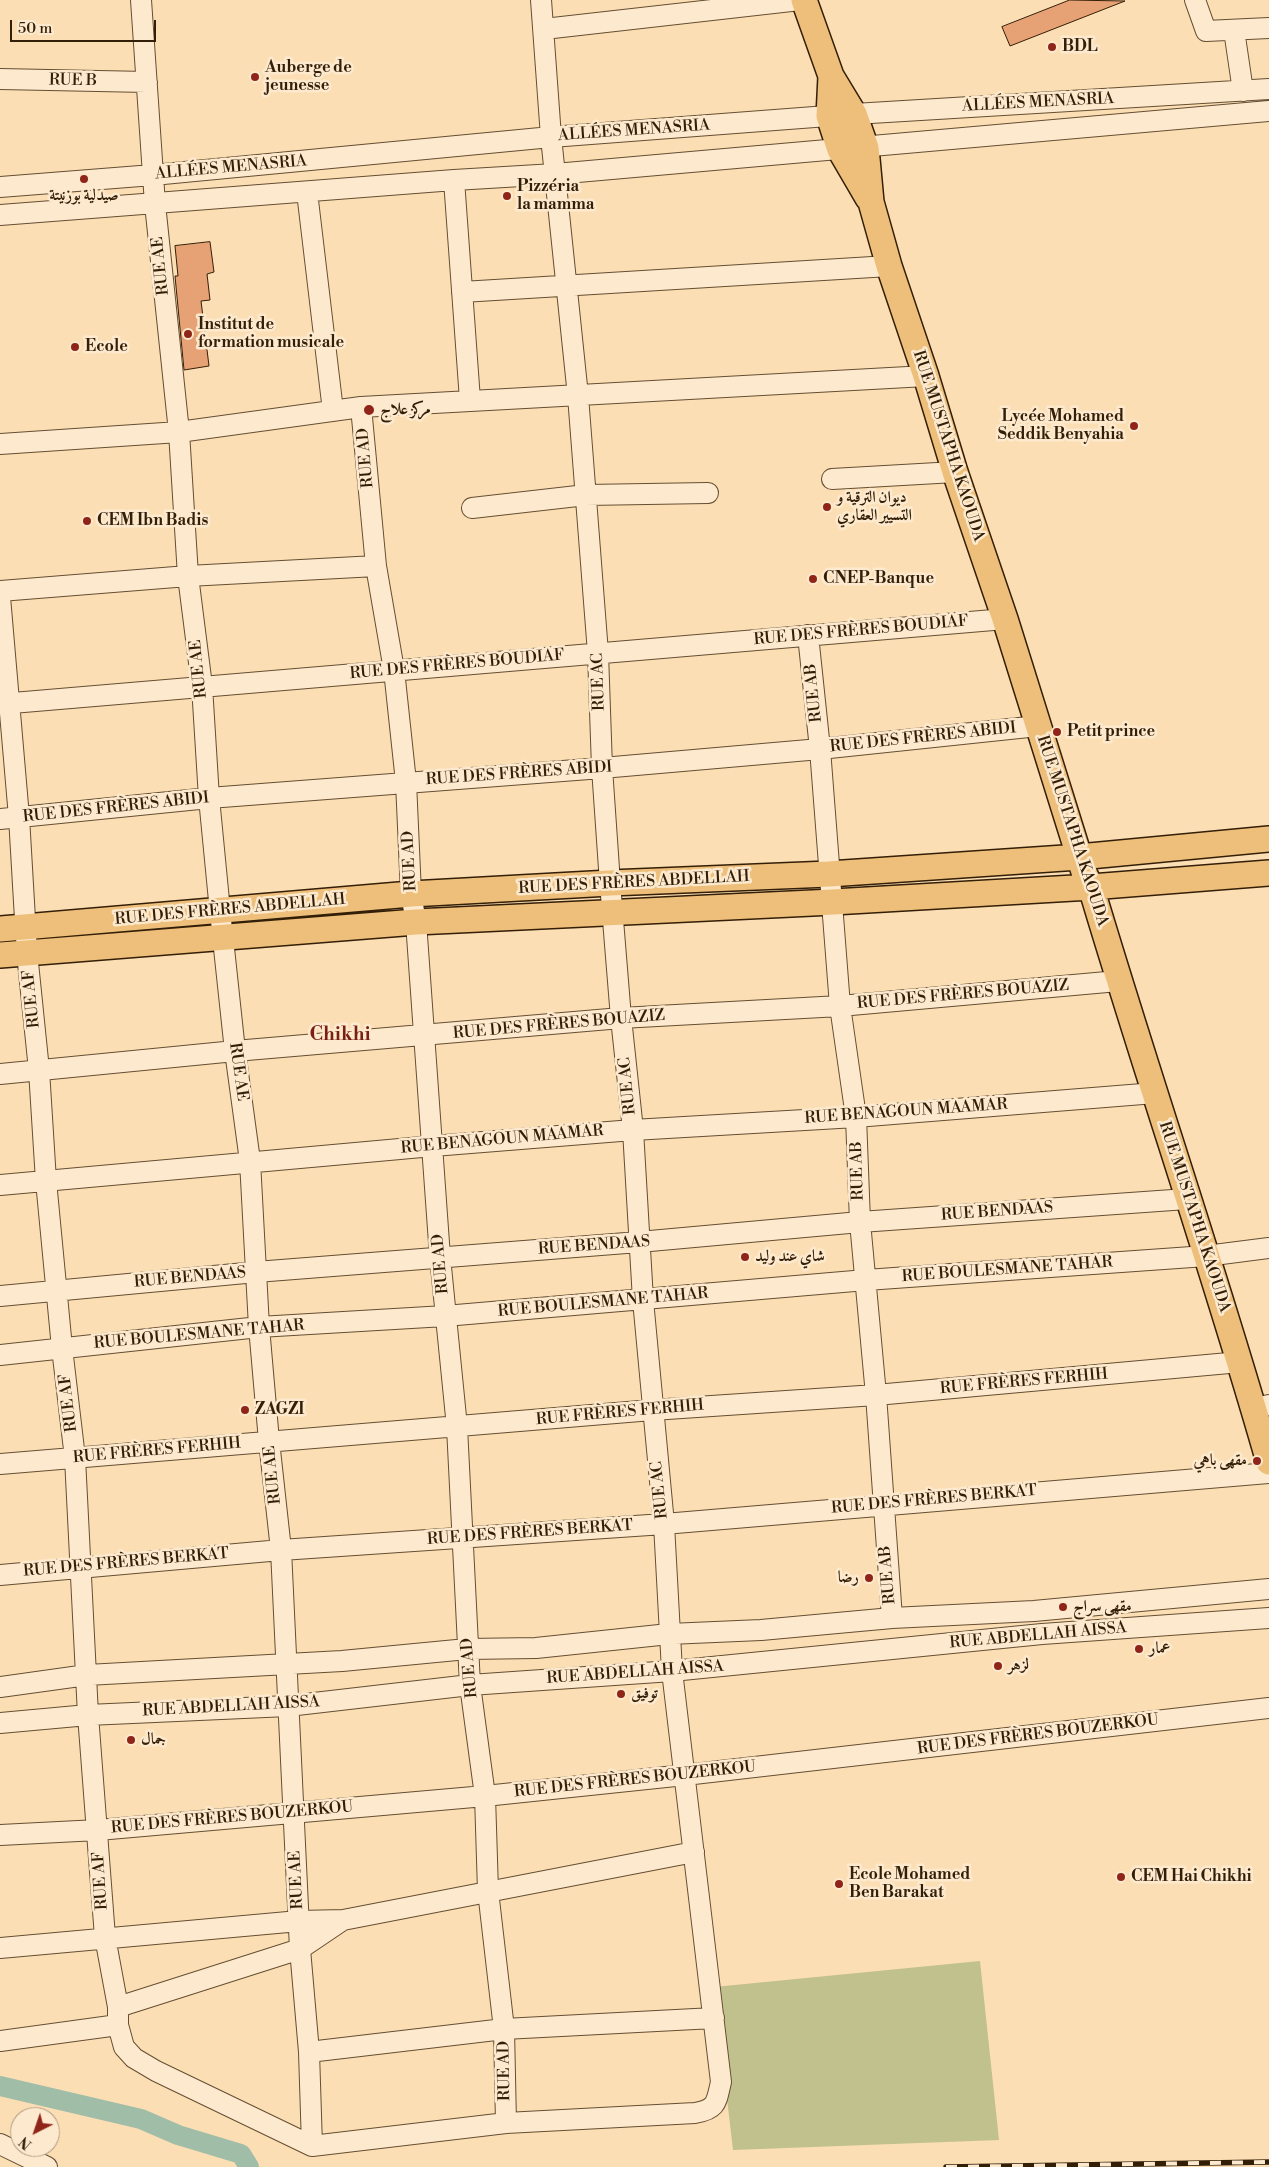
<!DOCTYPE html>
<html>
<head>
<meta charset="utf-8">
<style>
	body { margin:0 }
	#map { position:relative; width:1269px; height:2167px; overflow:hidden; background:#fcdeb4; font-family:"Libre Bodoni",serif }
	canvas { display:block }
	.north { position:absolute; left:10px; top:2107px; width:50px; height:50px; box-sizing:border-box; background:#fdeace; border:1px solid #ac987e; border-radius:50%; rotate:221deg; font-size:14px; font-weight:700; line-height:20px; text-align:center; color:#331e07 }
	.north::after { content:''; display:block; margin:auto; width:18px; height:22px; background:#8f2418; clip-path:polygon(50% 0,100% 100%,50% 72%,0 100%) }
	.scale { position:absolute; left:10px; top:20px; width:146px; height:22px; box-sizing:border-box; border:2px solid #331e07; border-top:0; padding-left:6px; font-size:15px; line-height:18px; white-space:nowrap; color:#331e07; -webkit-text-stroke:4px #fdeace; paint-order:stroke }
</style>
</head>
<body>
<div id="map">
<canvas width="1269" height="2167"></canvas>
<div class="north">N</div>
<div class="scale">50 m</div>
</div>
<script>
const context = document.querySelector('canvas').getContext('2d');
context.lineJoin = 'round';
function fillPath(path, color) { context.fillStyle = color; context.fill(path, 'evenodd'); }
function trace(path, color, width, dash) { context.strokeStyle = color; context.lineWidth = width; context.lineCap = dash ? 'butt' : 'round'; context.setLineDash(dash || []); context.stroke(path); }
function drawText(font, color, halo, rows, align = 'center') {
  context.font = font + ' "Libre Bodoni",Amiri,serif'; context.lineWidth = 5; context.setLineDash([]); context.textBaseline = 'middle'; context.strokeStyle = halo; context.fillStyle = color; for (const [text, x, y, turn = 0] of rows) {
    context.save(); context.translate(x, y); context.rotate((+turn || 0) * Math.PI / 180); context.textAlign = isNaN(turn) ? turn : align; if (halo) context.strokeText(text, 0, 0); context.fillText(text, 0, 0); context.restore();
  }
}
const green = new Path2D(`
	M980 1961 999 2140 733 2150 714 1987Z`);
const canal = new Path2D(`
	M0 2086 141 2119 178 2135 241 2154 249 2167`);
const building = new Path2D(`
	M1070 0 1125 1 1010 46 1002 27Z
	M210 242 214 272 207 274 210 300 201 301 209 366 184 370 175 276H178L175 246Z`);
const minor = new Path2D(`
	M141 0 155 204 179 432 188 576 202 686 209 798 220 911 235 1051 250 1161 259 1327 269 1441 281 1550 300 1949 309 2052 312 2146
	M1195 0 1206 31 1269 28
	M544 29 800 0
	M1234 30 1243 91
	M0 79 147 82
	M454 180 470 400
	M0 187 153 175 551 137 854 114 1269 89
	M307 192 333 411
	M0 215 454 180 555 174 1269 111
	M462 292 889 266
	M361 407 376 566 394 670 406 782 411 894 416 922 440 1257 457 1427 470 1685 485 1796 488 1891 504 2029 506 2123
	M0 444 179 432 361 407 926 376
	M832 479 955 472
	M472 508 586 495 708 493
	M0 591 188 576 376 566
	M0 597 19 817 27 953 39 1070 46 1181 62 1348 75 1458 88 1715 105 1937 118 2007V2025L124 2047 134 2058 156 2071 312 2146 506 2123 695 2113C717 2109 716 2103 721 2082L672 1671 664 1524 643 1300 633 1130 621 1018 610 883 602 768 598 653 578 396 551 137 541 0
	M808 635 820 749 840 1006 856 1117 860 1222 876 1395 892 1618
	M0 704 1005 619
	M0 819 209 798 602 768 820 749 1038 726
	M0 1074 235 1051 621 1018 840 1006 1118 981
	M0 1185 433 1146 633 1130 856 1117 1155 1093
	M0 1296 256 1272 639 1242 860 1222 1187 1199
	M0 1355 259 1327 445 1316 866 1280 1206 1256 1269 1248
	M1254 1408 1269 1405
	M0 1464 652 1410 876 1395 1240 1362
	M0 1575 281 1550 664 1524 1269 1473
	M0 1687 87 1675 342 1661 467 1649 536 1648 669 1634 761 1630 892 1618 1034 1611 1269 1589
	M0 1723 88 1715 288 1706 470 1685 672 1671 1042 1634 1269 1618
	M0 1835 98 1830 485 1796 685 1775 1269 1708
	M0 1948 299 1921 343 1920 694 1852
	M118 2007 300 1949 343 1920
	M0 2041 118 2025
	M309 2052 504 2029 714 2018
	M0 2144 47 2167`);
const major = new Path2D(`
	M804 0 831 76 854 114 866 148 871 202 889 266 926 376 955 472 1005 619 1085 875 1091 887C1148 1079 1214 1269 1269 1462
	M831 76 829 116 840 150 868 198
	M0 929 411 894 610 883 829 874 1079 857 1269 839
	M0 955 416 922 833 902 1091 887 1269 873`);
const rail = new Path2D(`
	M946 2167 1269 2162`);
const markers = [
	[1052,47,5,"#8f2418"],
	[255,77,5,"#8f2418"],
	[84,179,5,"#8f2418"],
	[507,196,5,"#8f2418"],
	[188,334,5,"#8f2418"],
	[75,347,5,"#8f2418"],
	[369,410,6,"#8f2418"],
	[1134,426,5,"#8f2418"],
	[827,507,5,"#8f2418"],
	[87,521,5,"#8f2418"],
	[813,579,5,"#8f2418"],
	[1057,732,5,"#8f2418"],
	[745,1257,5,"#8f2418"],
	[245,1410,5,"#8f2418"],
	[1257,1461,5,"#8f2418"],
	[869,1578,5,"#8f2418"],
	[1063,1607,5,"#8f2418"],
	[1139,1649,5,"#8f2418"],
	[998,1666,5,"#8f2418"],
	[621,1694,5,"#8f2418"],
	[131,1740,5,"#8f2418"],
	[1121,1877,5,"#8f2418"],
	[839,1884,5,"#8f2418"]
];
const poiNames = [
	["BDL",1062,47],
	["Auberge de",265,68],
	["jeunesse",265,86],
	["Pizzéria",517,187],
	["la mamma",517,205],
	["صيدلية بوزنيتة",84,196,"center"],
	["Institut de",198,325],
	["formation musicale",198,343],
	["Ecole",85,347],
	["مركز علاج",380,410],
	["Lycée Mohamed",1124,417,"right"],
	["Seddik Benyahia",1124,435,"right"],
	["ديوان الترقية و",837,498],
	["التسيير العقاري",837,516],
	["CEM Ibn Badis",97,521],
	["CNEP-Banque",823,579],
	["Petit prince",1067,732],
	["شاي عند وليد",755,1257],
	["ZAGZI",255,1410],
	["مقهى باهي",1247,1461,"right"],
	["رضا",859,1578,"right"],
	["مقهى سراج",1073,1607],
	["عمار",1149,1649],
	["لزهر",1008,1666],
	["توفيق",631,1694],
	["جمال",141,1740],
	["Ecole Mohamed",849,1875],
	["Ben Barakat",849,1893],
	["CEM Hai Chikhi",1131,1877]
];
const streetNames = [
	["RUE B",73,81,1],
	["ALLÉES MENASRIA",1038,103,-3],
	["ALLÉES MENASRIA",634,131,-4],
	["ALLÉES MENASRIA",231,168,-5],
	["RUE AE",161,266,-96],
	["RUE MUSTAPHA KAOUDA",948,446,72],
	["RUE AD",366,458,-95],
	["RUE DES FRÈRES BOUDIAF",861,631,-5],
	["RUE DES FRÈRES BOUDIAF",457,665,-5],
	["RUE AE",199,669,-96],
	["RUE AC",599,682,-92],
	["RUE AB",814,693,-96],
	["RUE DES FRÈRES ABIDI",923,738,-6],
	["RUE DES FRÈRES ABIDI",519,774,-4],
	["RUE DES FRÈRES ABIDI",116,808,-6],
	["RUE MUSTAPHA KAOUDA",1072,831,72],
	["RUE AD",410,861,-93],
	["RUE DES FRÈRES ABDELLAH",634,883,-3],
	["RUE DES FRÈRES ABDELLAH",230,910,-5],
	["RUE DES FRÈRES BOUAZIZ",963,995,-5],
	["RUE AF",32,999,-96],
	["RUE DES FRÈRES BOUAZIZ",559,1025,-5],
	["RUE AE",238,1072,82],
	["RUE AC",628,1086,-96],
	["RUE BENAGOUN MAAMAR",906,1112,-4],
	["RUE BENAGOUN MAAMAR",502,1140,-5],
	["RUE AB",858,1171,-92],
	["RUE BENDAAS",997,1212,-4],
	["RUE MUSTAPHA KAOUDA",1194,1217,72],
	["RUE BENDAAS",594,1246,-4],
	["RUE AD",441,1264,-95],
	["RUE BOULESMANE TAHAR",1007,1270,-4],
	["RUE BENDAAS",190,1278,-5],
	["RUE BOULESMANE TAHAR",603,1303,-5],
	["RUE BOULESMANE TAHAR",199,1335,-5],
	["RUE FRÈRES FERHIH",1024,1382,-5],
	["RUE AF",69,1403,-97],
	["RUE FRÈRES FERHIH",620,1413,-5],
	["RUE FRÈRES FERHIH",157,1451,-5],
	["RUE AE",273,1475,-96],
	["RUE AC",660,1490,-96],
	["RUE DES FRÈRES BERKAT",934,1500,-5],
	["RUE DES FRÈRES BERKAT",530,1533,-4],
	["RUE DES FRÈRES BERKAT",126,1563,-5],
	["RUE AB",888,1575,-95],
	["RUE ABDELLAH AISSA",1038,1636,-5],
	["RUE AD",470,1668,-95],
	["RUE ABDELLAH AISSA",635,1673,-4],
	["RUE ABDELLAH AISSA",231,1707,-3],
	["RUE DES FRÈRES BOUZERKOU",1038,1735,-7],
	["RUE DES FRÈRES BOUZERKOU",635,1780,-6],
	["RUE DES FRÈRES BOUZERKOU",232,1818,-5],
	["RUE AE",297,1880,-93],
	["RUE AF",101,1881,-94],
	["RUE AD",505,2071,-91]
];
const quarterNames = [
	["Chikhi",340,1035]
];
fillPath(green, '#c0c18c');
trace(canal, '#a0bda8', 20);
fillPath(building, '#e6a174');
trace(building, '#331e07', 1);
trace(minor, '#654e32', 22);
trace(major, '#331e07', 28);
trace(minor, '#fdeace', 20);
trace(major, '#eebf7a', 25);
trace(rail, '#331e07', 5.5);
trace(rail, '#fdeace', 4, [11]);
for (const [x, y, r, color] of markers) { const dot = new Path2D(); dot.arc(x, y, r, 0, 2 * Math.PI); context.fillStyle = color; context.fill(dot); trace(dot, '#fdeace', 2); }
drawText('bold 16px', '#331e07', '#fdeace', poiNames, 'left');
drawText('16px', '#331e07', '#fdeace', streetNames);
drawText('bold 19px', '#7a1f14', '#fdeace', quarterNames);
</script>
</body>
</html>
